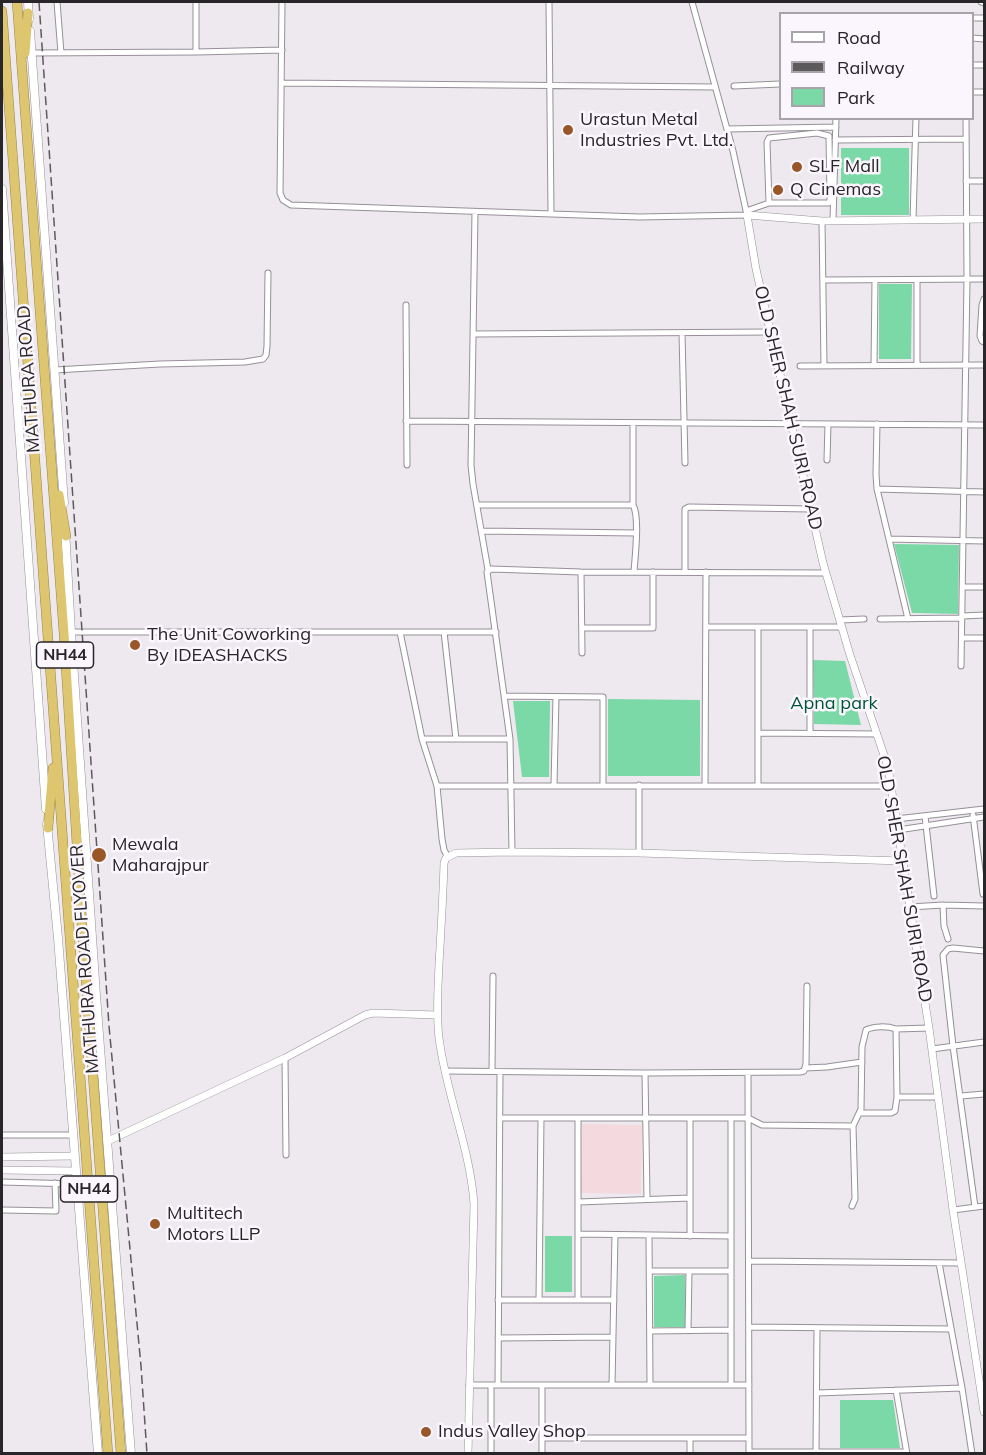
<!DOCTYPE html>
<html>
<head>
<meta charset="utf-8">
<style>
	body { margin:0 }
	#map { position:relative; width:986px; height:1455px; overflow:hidden; background:#ede9ef; font-family:Mulish,sans-serif }
	canvas { display:block }
	.frame { position:absolute; inset:0; border:3px solid #282628; pointer-events:none }
	.legend { position:absolute; left:779px; top:12px; width:195px; height:108px; box-sizing:border-box; background:#fbf6fd; border:2px solid #a7a3a8; margin:0; padding:8px 10px; list-style:none; font-size:18px; color:#282628 }
	.legend li { display:flex; align-items:center; gap:12px; height:30px }
	.legend b { width:30px; border:2px solid #a7a3a8 }
</style>
</head>
<body>
<div id="map">
<canvas width="986" height="1455"></canvas>
<div class="frame"></div>
<ul class="legend">
<li><b style="height:8px;background:#fff"></b>Road</li>
<li><b style="height:8px;background:#5d5a5d"></b>Railway</li>
<li><b style="height:16px;background:#7ad9a6"></b>Park</li>
</ul>
</div>
<script>
const context = document.querySelector('canvas').getContext('2d');
context.lineJoin = 'round';
function fillPath(path, color) { context.fillStyle = color; context.fill(path, 'evenodd'); }
function trace(path, color, width, dash) { context.strokeStyle = color; context.lineWidth = width; context.lineCap = dash ? 'butt' : 'round'; context.setLineDash(dash || []); context.stroke(path); }
function drawText(font, color, halo, rows, align = 'center') {
  context.font = font + ' Mulish,sans-serif'; context.lineWidth = 5; context.setLineDash([]); context.textBaseline = 'middle'; context.strokeStyle = halo; context.fillStyle = color; for (const [text, x, y, turn = 0] of rows) {
    context.save(); context.translate(x, y); context.rotate((+turn || 0) * Math.PI / 180); context.textAlign = isNaN(turn) ? turn : align; if (halo) context.strokeText(text, 0, 0); context.fillText(text, 0, 0); context.restore();
  }
}
const education = new Path2D(`
	M582 1124 642 1125 641 1194 581 1193Z`);
const green = new Path2D(`
	M841 148H909V215H841Z
	M879 284H912L911 359H879Z
	M894 544 959 545 958 614 912 613Z
	M813 660 845 661 861 725 814 724Z
	M608 699 700 700V776H608Z
	M513 701H550L549 777H522Z
	M545 1236H572V1292H545Z
	M685 1275 686 1327H654V1276Z
	M840 1400H893L900 1448H840Z`);
const minor = new Path2D(`
	M57 2 61 53
	M282 2 280 193 283 200 291 205 639 217 747 215 733 151 692 2
	M549 2 551 213
	M981 2 984 3
	M972 18H984
	M972 38 984 39
	M196 52V2
	M32 53 196 52 282 50
	M972 65H984
	M282 83 715 87
	M734 86 780 84
	M972 92H984
	M727 129 836 127
	M835 140 965 139
	M966 181H984
	M746 211 769 203H829L830 200 829 136 817 133 769 138 767 142 769 203
	M475 212 471 465 473 484 488 570
	M833 220 836 118
	M913 220 916 118
	M822 221 824 366
	M824 280 984 279
	M984 299 982 305 980 336 982 341 984 342
	M406 305 407 465
	M682 333 685 463
	M474 334 771 332
	M917 365V280
	M800 366 984 365
	M874 366 875 280
	M55 370 160 364 245 362 263 359 266 355 267 346 268 273
	M406 421 984 425
	M633 423V505C640 516 635 557 634 572
	M877 424 876 474 877 489 908 619
	M827 460 828 424
	M877 489 984 492
	M477 505H633
	M481 531 636 533
	M889 539 984 541
	M581 572 582 653
	M685 572V509L689 507 811 509
	M963 587H984
	M962 616 984 615
	M880 619 962 618
	M840 620 864 619
	M706 627H842
	M810 627V733
	M582 628H653V572
	M71 632H496
	M400 632 422 739 437 786 442 839 444 850 448 857
	M444 632 456 739
	M962 638H984
	M961 666 967 279 966 118
	M505 696 603 697V785
	M758 733 877 734
	M422 739H510
	M554 785 556 697
	M437 786H891
	M705 786 706 572
	M758 786V627
	M973 815 983 894
	M925 816 934 896
	M896 819 984 809
	M898 830 984 817
	M512 852 510 739 487 572 491 569 581 572 826 573
	M639 853V785
	M943 905 944 926 948 939
	M910 907 943 905 984 906
	M896 1029 929 1028
	M932 1049 984 1042
	M285 1058 286 1155
	M805 1068 827 1067 862 1062
	M445 1071 645 1073 800 1072 804 1071 806 1064 807 986
	M492 1071 493 976
	M645 1073 647 1199
	M748 1073 749 1454
	M961 1096 984 1094
	M897 1097H938
	M500 1118H748L762 1125 853 1126
	M578 1118V1300
	M690 1118V1236
	M2 1135H73
	M2 1182 76 1184
	M578 1202 690 1198
	M852 1206 855 1199 853 1126 861 1109 862 1047 866 1030C874 1026 887 1026 896 1029L897 1097 895 1111 891 1113H860
	M975 1207 953 1046 943 955 948 949 953 948 984 951
	M2 1210 56 1211 55 1183
	M953 1210 984 1206
	M578 1234 731 1236
	M649 1235 650 1385
	M749 1261 961 1263
	M939 1263 962 1388 972 1454
	M650 1271H731
	M498 1300H614
	M539 1300 541 1118
	M749 1327 951 1329
	M650 1331 731 1330
	M688 1331 689 1271
	M498 1338 613 1337
	M469 1385H749
	M498 1385 500 1072
	M612 1385 615 1235
	M731 1385V1118
	M896 1390 907 1454
	M817 1393 962 1388
	M542 1438H749
	M749 1452H906
	M816 1452 817 1328
	M491 1454V1385
	M542 1454V1385
	M690 1454V1438`);
const tertiary = new Path2D(`
	M984 219 822 221 747 215 756 269 823 563 850 655 888 767 929 1028 953 1210 984 1412
	M108 1141 285 1058 365 1015 373 1013 437 1015
	M2 1157 74 1156
	M2 1170 75 1171
	M468 1454 474 1204C470 1147 446 1094 439 1038 436 1014 438 989 439 964 441 931 443 897 444 863L446 858 456 853 512 852 639 853 903 861`);
const secondary = new Path2D(`
	M28 2 29 19
	M30 31 64 503
	M2 189 46 809
	M65 530 71 632 96 995 131 1454
	M47 824 58 938 98 1454`);
const trunk = new Path2D(`
	M17 2 64 634 82 926
	M2 11 69 925
	M25 53 28 13
	M59 495 66 536
	M48 828 53 768`);
const rail = new Path2D(`
	M39 2 109 1026 141 1366 147 1454`);
const trunkBridge = new Path2D(`
	M69 925 108 1454
	M82 926 121 1454`);
const markers = [
	[568,130,6,"#995627"],
	[797,167,6,"#995627"],
	[778,190,6,"#995627"],
	[135,645,6,"#995627"],
	[99,855,8,"#995627"],
	[155,1224,6,"#995627"],
	[426,1432,6,"#995627"]
];
const shields = [
	[65,655,57],
	[89,1189,57]
];
const shieldNames = [
	["NH44",65,655],
	["NH44",89,1189]
];
const poiNames = [
	["Urastun Metal",580,120],
	["Industries Pvt. Ltd.",580,141],
	["SLF Mall",809,167],
	["Q Cinemas",790,190],
	["The Unit Coworking",147,635],
	["By IDEASHACKS",147,656],
	["Mewala",112,845],
	["Maharajpur",112,866],
	["Multitech",167,1214],
	["Motors LLP",167,1235],
	["Indus Valley Shop",438,1432]
];
const streetNames = [
	["MATHURA ROAD",29,379,-94],
	["OLD SHER SHAH SURI ROAD",788,408,77],
	["OLD SHER SHAH SURI ROAD",904,879,80],
	["MATHURA ROAD FLYOVER",85,959,-94]
];
const parkNames = [
	["Apna park",834,704]
];
fillPath(education, '#f4d9de');
fillPath(green, '#7ad9a6');
trace(minor, '#959197', 7);
trace(tertiary, '#959197', 8);
trace(secondary, '#959197', 9);
trace(trunk, '#998440', 10);
trace(minor, '#fff', 5);
trace(tertiary, '#fff', 7);
trace(secondary, '#fff', 8);
trace(trunk, '#dec670', 9);
trace(rail, '#5d5a5d', 1.5, [9, 4.5]);
trace(trunkBridge, '#998440', 10, []);
trace(trunkBridge, '#dec670', 9);
for (const [x, y, r, color] of markers) { const dot = new Path2D(); dot.arc(x, y, r, 0, 2 * Math.PI); context.fillStyle = color; context.fill(dot); trace(dot, '#fbf6fd', 2); }
for (const [x, y, w] of shields) { const box = new Path2D(); box.roundRect(x - w / 2, y - 13, w, 26, 4.5); context.fillStyle = '#fbf6fd'; context.fill(box); trace(box, '#282628', 1.5); }
drawText('bold 16px', '#282628', null, shieldNames);
drawText('18px', '#282628', '#fbf6fd', poiNames, 'left');
drawText('18px', '#282628', '#fbf6fd', streetNames);
drawText('18px', '#005534', '#fbf6fd', parkNames);
</script>
</body>
</html>
